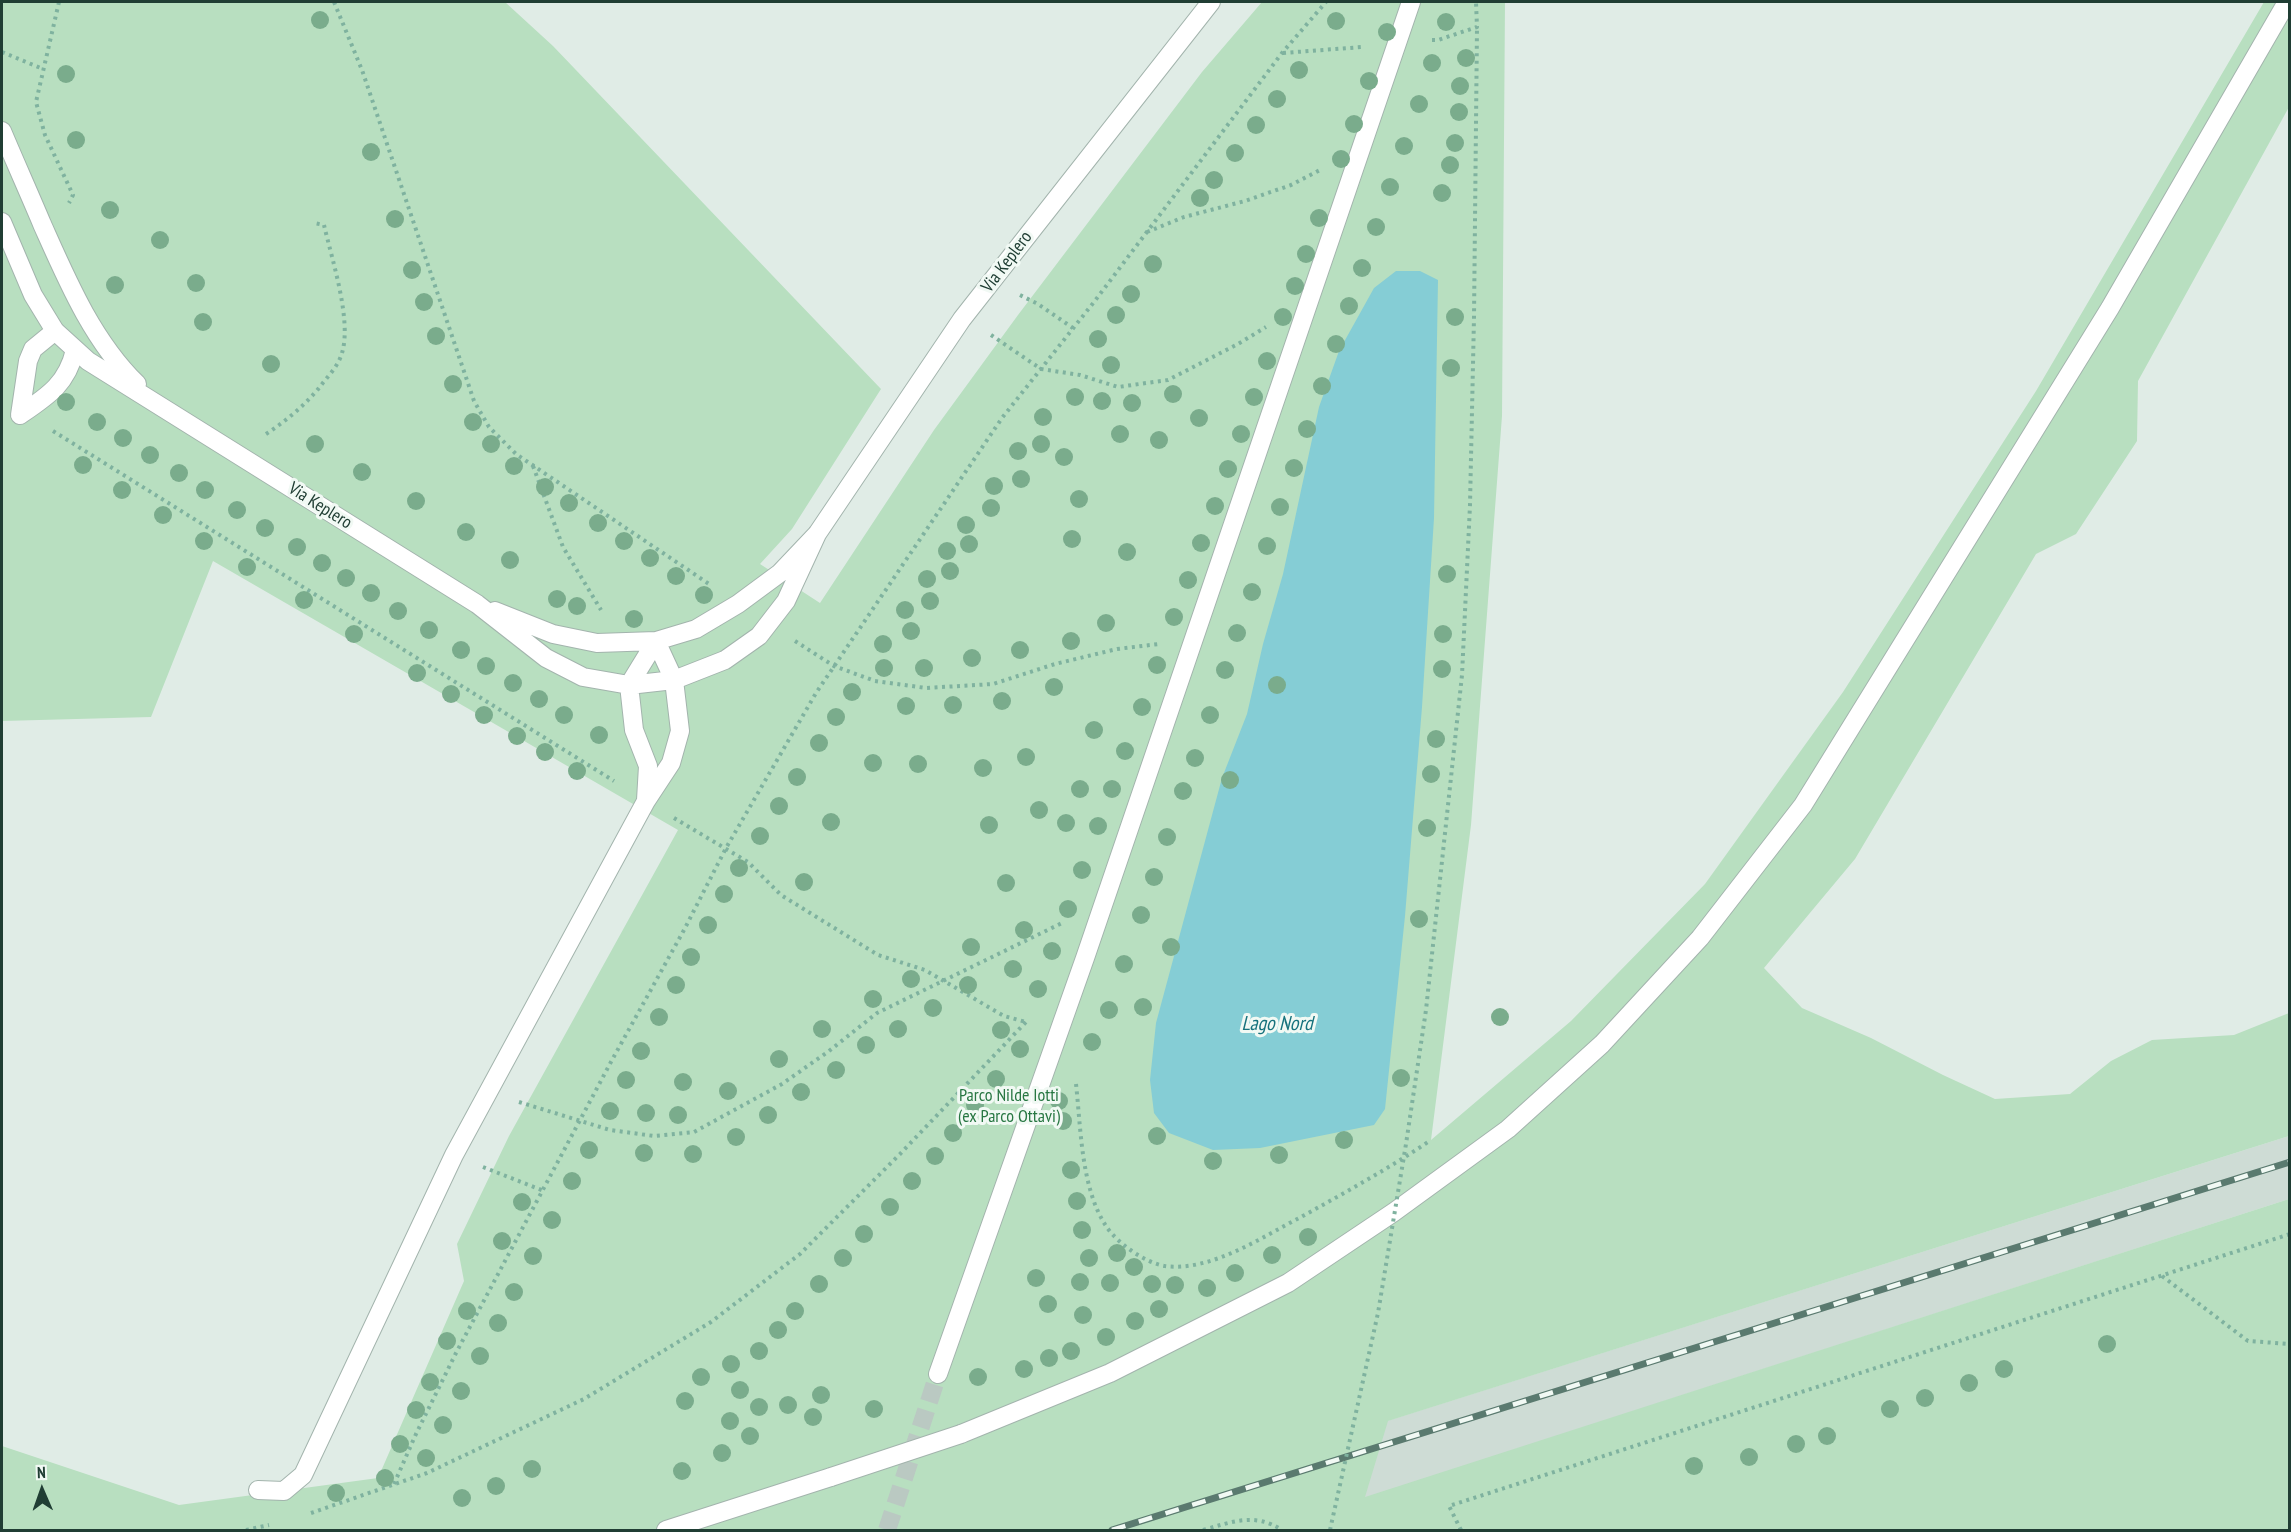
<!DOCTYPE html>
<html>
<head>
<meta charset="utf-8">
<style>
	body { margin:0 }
	#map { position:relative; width:2291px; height:1532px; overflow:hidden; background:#e0ece6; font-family:"PT Sans Narrow",sans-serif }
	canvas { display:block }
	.frame { position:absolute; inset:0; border:3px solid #203e34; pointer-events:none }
	.north { position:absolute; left:12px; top:1460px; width:60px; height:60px; -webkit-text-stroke:4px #f1f9f4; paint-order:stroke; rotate:358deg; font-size:16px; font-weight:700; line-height:24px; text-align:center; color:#203e34 }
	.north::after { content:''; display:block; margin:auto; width:21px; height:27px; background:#203e34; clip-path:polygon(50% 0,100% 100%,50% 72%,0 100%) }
</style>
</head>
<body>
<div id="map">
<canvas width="2291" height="1532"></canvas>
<div class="frame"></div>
<div class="north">N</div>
</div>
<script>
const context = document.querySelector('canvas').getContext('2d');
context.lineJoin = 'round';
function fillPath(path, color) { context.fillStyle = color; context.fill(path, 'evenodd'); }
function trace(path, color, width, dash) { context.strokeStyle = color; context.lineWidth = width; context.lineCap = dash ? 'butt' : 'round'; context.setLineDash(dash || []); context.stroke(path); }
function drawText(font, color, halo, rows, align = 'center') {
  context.font = font + ' "PT Sans Narrow",sans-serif'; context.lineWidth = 6; context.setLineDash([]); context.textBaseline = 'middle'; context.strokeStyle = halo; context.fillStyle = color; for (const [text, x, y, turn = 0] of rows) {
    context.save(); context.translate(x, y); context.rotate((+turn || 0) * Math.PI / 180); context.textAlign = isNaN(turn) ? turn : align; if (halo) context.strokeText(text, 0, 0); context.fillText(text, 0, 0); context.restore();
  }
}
const built = new Path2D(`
	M2289 1136V1199L1365 1498 1031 1530 1387 1421Z`);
const green = new Path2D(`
	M2 2H505L553 46 881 389 792 529 760 564 820 603 934 430 1018 315 1202 72 1262 2H1505L1502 416 1471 825 1431 1140 1571 1021 1705 884 1843 692 2036 391 2264 2H2289V107L2138 381 2137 441 2076 534 2036 554 1855 859 1764 968 1802 1008 1871 1038 1943 1075 1995 1099 2070 1094 2111 1061 2152 1040 2234 1035 2289 1013V1136L1388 1421 1365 1497 2289 1199V1530H2V1446L179 1505 378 1478 464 1281 457 1244 509 1136 678 830 213 561 151 717 2 721Z`);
const water = new Path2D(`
	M1396 271H1420L1438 280 1434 518 1422 707 1405 916 1385 1109 1374 1125 1260 1148 1213 1150 1169 1133 1154 1113 1150 1080 1156 1023 1222 778 1247 714 1263 644 1283 574 1319 407 1339 351 1374 288Z`);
const pedestrianTunnel = new Path2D(`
	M887 1530 938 1374`);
const path = new Path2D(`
	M59 2 36 102 45 135 73 195 69 203
	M334 2 362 70 474 401 489 427 516 454 709 584
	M1432 40H1438L1477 27 1476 2
	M2 52 43 69
	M1283 53 1362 47
	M1147 232 1184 217 1245 201 1291 185 1320 170
	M1020 295 1038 304 1073 328
	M991 335 1041 369 1080 375 1118 387 1168 380 1238 344 1266 327
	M53 431 614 781
	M266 434C286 421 304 406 319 388 327 377 338 367 342 353 352 320 332 260 324 225L314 223
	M533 466 563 547 601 610
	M795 641 834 666 875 681 926 688 993 684 1055 664 1117 649 1159 644
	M674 818 748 862 781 895 878 955 925 970 1004 1016 1026 1022
	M1076 1084C1081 1129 1081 1188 1106 1226 1117 1243 1145 1263 1165 1266 1211 1272 1262 1237 1301 1217 1346 1192 1388 1169 1431 1140
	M519 1102 610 1130 654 1136 694 1132 782 1084 829 1051 877 1013 1062 923
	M483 1167 544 1191
	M2162 1276 2248 1341 2290 1344
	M394 1484 416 1434 456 1353 612 1060 684 930 726 848 816 693 1002 418 1094 302 1282 53 1326 2
	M311 1513 427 1473 584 1399 711 1322 800 1254 900 1154 1026 1022
	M246 1530 269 1525
	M1203 1530C1232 1522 1254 1512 1282 1530
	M1461 1530 1449 1506 2290 1234`);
const service = new Path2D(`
	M20 415 28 361 33 349 55 331
	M20 415C48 396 67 384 75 350`);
const pedestrian = new Path2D(`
	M938 1374 1085 958 1411 2`);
const minor = new Path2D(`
	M2 131C15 162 29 193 42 224 67 280 92 340 137 384
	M2 222 33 295 55 331 88 361 477 604 546 658 583 677 629 685 674 680 725 660 759 636 786 601 817 534
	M495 611 553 634 597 643 656 641 696 629 738 604 780 573 817 534 962 319 1211 2
	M646 800 648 766 634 730 629 685 656 641
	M961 1434 1110 1373 1288 1283 1394 1212 1508 1129 1602 1044 1700 938 1803 805 2110 308 2287 2
	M258 1490 284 1491 303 1475 454 1155 646 801 671 763 680 731 674 680 656 641
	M666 1530 831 1477`);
const rail = new Path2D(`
	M1112 1530 2290 1162`);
const pathBridge = new Path2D(`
	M1330 1530 1378 1313 1406 1144 1426 1010 1462 675 1470 505 1474 317 1477 27`);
const minorBridge = new Path2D(`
	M831 1477 961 1434`);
const trees = [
	[320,20],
	[1336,21],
	[1446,22],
	[1387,32],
	[1466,58],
	[1432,63],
	[1299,70],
	[66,74],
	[1369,81],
	[1460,86],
	[1277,99],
	[1419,104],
	[1459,112],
	[1354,124],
	[1256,125],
	[76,140],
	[1455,143],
	[1404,146],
	[371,152],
	[1235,153],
	[1341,159],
	[1450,165],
	[1214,180],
	[1390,187],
	[1442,193],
	[1200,198],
	[110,210],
	[1319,218],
	[395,219],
	[1376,227],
	[160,240],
	[1306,254],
	[1153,264],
	[1362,268],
	[412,270],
	[196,283],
	[115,285],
	[1295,286],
	[1131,294],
	[424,302],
	[1349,306],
	[1116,315],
	[1283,317],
	[1455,317],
	[203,322],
	[436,336],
	[1098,339],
	[1336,344],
	[1267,361],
	[271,364],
	[1111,365],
	[1451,368],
	[453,384],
	[1322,386],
	[1173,394],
	[1075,397],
	[1254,397],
	[1102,401],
	[66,402],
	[1132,403],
	[1043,417],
	[1199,418],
	[97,422],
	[473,422],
	[1307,429],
	[1120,434],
	[1241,434],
	[123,438],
	[1159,440],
	[315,444],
	[491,444],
	[1041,444],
	[1018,451],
	[150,455],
	[1064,457],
	[83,465],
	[514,466],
	[1294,468],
	[1228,469],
	[362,472],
	[179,473],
	[1021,479],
	[994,486],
	[545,487],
	[122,490],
	[205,490],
	[1079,499],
	[416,501],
	[569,503],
	[1215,506],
	[1280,507],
	[991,508],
	[237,510],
	[163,515],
	[598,523],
	[966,525],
	[265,528],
	[466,532],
	[1072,539],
	[204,541],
	[624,541],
	[1201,543],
	[969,544],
	[1267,546],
	[297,547],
	[947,551],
	[1127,552],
	[650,558],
	[510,560],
	[322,563],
	[247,567],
	[950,571],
	[1447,574],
	[676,576],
	[346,578],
	[927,579],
	[1188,580],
	[1252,592],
	[371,593],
	[704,595],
	[557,599],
	[304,600],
	[930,601],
	[577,606],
	[905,610],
	[398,611],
	[1174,617],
	[634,619],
	[1106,623],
	[429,630],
	[911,631],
	[1237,633],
	[354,634],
	[1443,634],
	[1071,641],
	[883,644],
	[461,650],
	[1020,650],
	[972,658],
	[1157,665],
	[486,666],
	[884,668],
	[924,668],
	[1442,669],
	[1225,670],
	[417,673],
	[513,683],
	[1277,685],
	[1054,687],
	[852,692],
	[451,694],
	[539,699],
	[1002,701],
	[953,705],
	[906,706],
	[1142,707],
	[484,715],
	[564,715],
	[1210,715],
	[836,717],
	[1094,730],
	[599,735],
	[517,736],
	[1436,739],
	[819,743],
	[1125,751],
	[545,752],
	[1026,757],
	[1195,758],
	[873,763],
	[918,764],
	[983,768],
	[577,771],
	[1431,774],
	[797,777],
	[1230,780],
	[1080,789],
	[1112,789],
	[1183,791],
	[779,806],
	[1039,810],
	[831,822],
	[1066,823],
	[989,825],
	[1098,826],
	[1427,828],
	[760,836],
	[1167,837],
	[739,868],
	[1082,870],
	[1154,877],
	[804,882],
	[1006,883],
	[724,894],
	[1068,909],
	[1141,915],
	[1419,919],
	[708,925],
	[1024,930],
	[971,947],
	[1171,947],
	[1052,951],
	[691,957],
	[1124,964],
	[1013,969],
	[911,979],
	[676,985],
	[968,985],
	[1038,989],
	[873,999],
	[1143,1007],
	[933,1008],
	[1109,1010],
	[659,1017],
	[1500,1017],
	[822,1029],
	[898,1029],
	[1001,1030],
	[1092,1042],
	[866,1045],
	[1020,1049],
	[641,1051],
	[779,1059],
	[836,1070],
	[1401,1078],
	[996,1079],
	[626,1080],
	[683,1082],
	[728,1091],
	[801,1092],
	[1059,1101],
	[975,1105],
	[610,1111],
	[646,1113],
	[678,1115],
	[768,1115],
	[1063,1121],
	[953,1133],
	[1157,1136],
	[736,1137],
	[1344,1140],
	[589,1150],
	[644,1153],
	[693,1154],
	[1279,1155],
	[935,1156],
	[1213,1161],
	[1071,1170],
	[572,1181],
	[912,1181],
	[1077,1201],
	[522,1202],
	[890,1207],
	[552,1220],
	[1082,1230],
	[864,1234],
	[1308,1237],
	[502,1241],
	[1117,1253],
	[1272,1255],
	[533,1256],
	[843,1258],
	[1089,1258],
	[1134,1267],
	[1235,1273],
	[1036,1278],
	[1080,1282],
	[1110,1283],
	[819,1284],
	[1152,1284],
	[1175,1285],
	[1207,1288],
	[514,1292],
	[1048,1304],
	[1159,1309],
	[467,1311],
	[795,1311],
	[1083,1315],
	[1135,1321],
	[498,1323],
	[778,1330],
	[1106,1337],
	[447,1341],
	[2107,1344],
	[759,1351],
	[1071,1351],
	[480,1356],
	[1049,1358],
	[731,1364],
	[1024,1369],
	[2004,1369],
	[701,1377],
	[978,1377],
	[430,1382],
	[1969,1383],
	[740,1390],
	[461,1391],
	[821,1395],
	[1925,1398],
	[685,1401],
	[788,1405],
	[759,1407],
	[874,1409],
	[1890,1409],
	[416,1410],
	[813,1417],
	[730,1421],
	[443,1425],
	[750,1436],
	[1827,1436],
	[400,1444],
	[1796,1444],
	[722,1453],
	[1749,1457],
	[426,1458],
	[1694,1466],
	[532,1469],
	[682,1471],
	[385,1478],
	[496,1486],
	[336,1493],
	[462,1498]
];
const streetNames = [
	["Via Keplero",1007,262,-53],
	["Via Keplero",320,506,32]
];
const parkNames = [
	["Parco Nilde Iotti",1009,1096],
	["(ex Parco Ottavi)",1009,1117]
];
const waterNames = [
	["Lago Nord",1277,1024]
];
fillPath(built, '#cedcd5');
fillPath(green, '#b8dfc0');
fillPath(water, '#85cdd5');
trace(pedestrianTunnel, '#bac9c2', 18, [18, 9]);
trace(service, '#a3b4ad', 20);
trace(pedestrian, '#a3b4ad', 20);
trace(minor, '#a3b4ad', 20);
trace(path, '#7fb29f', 4, [3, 4.5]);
trace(service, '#fff', 18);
trace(pedestrian, '#fff', 18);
trace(minor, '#fff', 18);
trace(rail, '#5a7a6f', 7);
trace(rail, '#f1f9f4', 4.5, [14]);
trace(minorBridge, '#a3b4ad', 20, []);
trace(pathBridge, '#7fb29f', 4, [3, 4.5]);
trace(minorBridge, '#fff', 18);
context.fillStyle = '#7aac8c';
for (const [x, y] of trees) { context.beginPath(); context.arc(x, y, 9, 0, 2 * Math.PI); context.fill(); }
drawText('18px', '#203e34', '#f1f9f4', streetNames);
drawText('18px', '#277742', '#f1f9f4', parkNames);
drawText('italic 20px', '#16727d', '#f1f9f4', waterNames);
</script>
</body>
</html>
